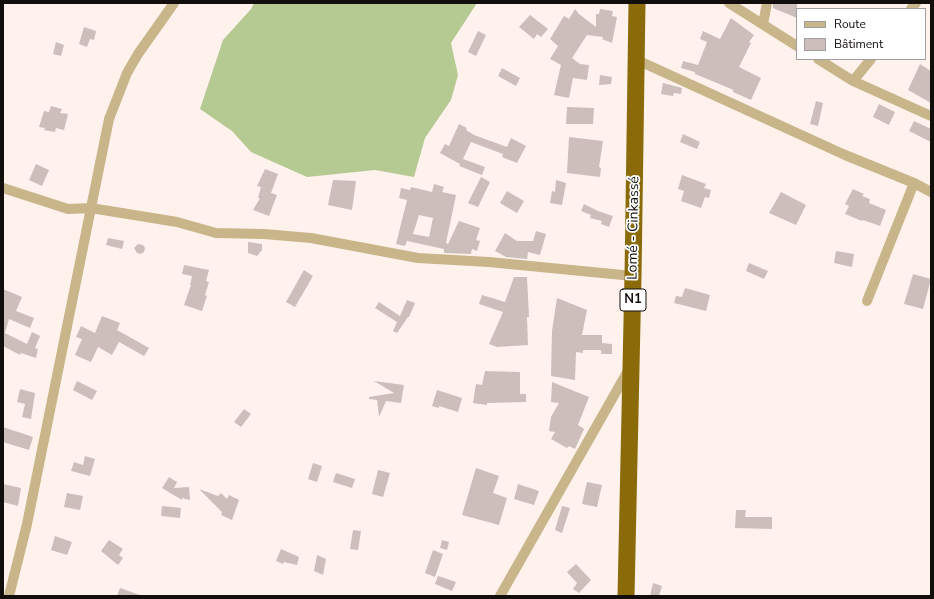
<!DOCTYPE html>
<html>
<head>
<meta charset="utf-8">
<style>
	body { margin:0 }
	#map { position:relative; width:934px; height:599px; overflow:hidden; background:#fff2ed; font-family:"Nunito Sans",sans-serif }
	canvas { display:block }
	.frame { position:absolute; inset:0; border:4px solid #120e0c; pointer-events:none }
	.legend { position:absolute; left:796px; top:8px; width:130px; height:52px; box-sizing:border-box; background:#fff; border:1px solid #a09f9e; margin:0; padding:5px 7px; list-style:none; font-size:12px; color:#120e0c }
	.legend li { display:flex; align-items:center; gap:8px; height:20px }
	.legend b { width:20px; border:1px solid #a09f9e }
</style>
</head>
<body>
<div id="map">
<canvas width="934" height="599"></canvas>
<div class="frame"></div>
<ul class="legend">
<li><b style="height:5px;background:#c8b58a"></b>Route</li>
<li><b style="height:11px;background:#cbbebb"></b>Bâtiment</li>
</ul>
</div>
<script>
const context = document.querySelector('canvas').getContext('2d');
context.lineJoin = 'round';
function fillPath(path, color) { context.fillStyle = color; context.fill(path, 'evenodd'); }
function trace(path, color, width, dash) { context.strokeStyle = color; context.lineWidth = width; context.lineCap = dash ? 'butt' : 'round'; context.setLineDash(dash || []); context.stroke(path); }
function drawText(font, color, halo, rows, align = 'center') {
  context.font = font + ' "Nunito Sans",sans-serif'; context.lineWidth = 3.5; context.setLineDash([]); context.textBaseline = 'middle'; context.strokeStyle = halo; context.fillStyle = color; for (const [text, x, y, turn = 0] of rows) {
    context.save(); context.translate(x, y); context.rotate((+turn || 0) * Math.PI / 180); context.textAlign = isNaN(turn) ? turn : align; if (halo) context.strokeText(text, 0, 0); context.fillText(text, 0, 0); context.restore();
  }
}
const forest = new Path2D(`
	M254 3H477L451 43 458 75 451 100 425 138 414 177 375 170 307 177 251 152 232 131 200 109 223 40 251 9Z`);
const building = new Path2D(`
	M773 3H797V18L773 8Z
	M575 9 579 14 596 27V14H599L600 9 613 11 612 16 617 17 612 43 602 39 603 37 587 35 572 58 580 64 589 65 587 80 573 78 569 98 554 95 561 65 550 59 558 46 550 39 564 16 569 19Z
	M530 15 548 29 541 37 537 34 534 39 519 27Z
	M731 18 754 35 749 42 751 43 739 67 761 78 751 100 733 92V90L729 88 695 74V72L681 68 683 61 698 65 707 42 700 39 703 31 720 39Z
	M84 27 96 31 94 40 90 39 87 47 79 44Z
	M478 31 486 35 476 56 468 52Z
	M56 42 64 45 61 56 53 54Z
	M920 64 931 71V103L908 90Z
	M502 68 520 78 516 86 498 76Z
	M600 75 612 77 611 84 599 85Z
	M663 83 682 88 681 94 674 93 673 96 661 94Z
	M816 101 823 103 818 126 810 124Z
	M879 104 895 112 889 125 873 117Z
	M51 106 62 109 60 113 68 114 64 130 56 128 55 132 44 130 45 128 39 127 44 111 49 112Z
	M567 107 594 108 593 124H566Z
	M914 121 931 129V142L909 131Z
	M459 124 467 128 466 130 474 135 507 147 511 138 526 146 517 163 502 157 503 154 471 142 463 159 485 167 482 175 459 166 460 164 440 153 445 144 449 146Z
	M683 134 700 142 697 149 680 142Z
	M569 137 603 141 599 167 601 168 600 177 567 173Z
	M36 164 49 170 42 186 29 180Z
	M265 169 278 174 271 193 277 195 269 216 253 210 260 198H258L261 187 257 186Z
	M682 175 706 184 704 188 711 190 709 198 705 197 701 208 681 201 684 191 678 189Z
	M481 177 490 182 478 207 468 203Z
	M333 180 356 181 352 210 328 205Z
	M556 180 566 183 562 205 550 203 552 191 555 192Z
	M434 184 444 187 442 192 456 195 446 243 448 244 459 221 480 228 476 240 480 241 477 251 472 249 471 254 444 253V249L407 241 405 246 396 244 407 200 399 198 401 188 410 190 411 187 432 192ZM419 215 433 218 429 237 413 234Z
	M853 189 864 194 862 196 870 199 869 203 886 210 880 226 863 220 862 221 845 214 849 206 845 204Z
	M507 191 524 201 517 213 500 203Z
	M781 192 806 205 796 225 769 213Z
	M584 204 598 211 613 216 609 227 601 224 602 221 590 218 591 215 581 211Z
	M536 231 546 234 540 255 528 252 527 259 506 257 495 251 505 233 517 241H533Z
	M108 238 124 241 122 249 106 245Z
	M248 242 262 244V250L257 256 248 253Z
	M138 244 143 245 145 248 144 252 141 254 137 253 134 248Z
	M836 251 854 254 852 267 834 263Z
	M749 263 768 271 764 279 746 271Z
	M184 265 209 270 206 281 209 282 205 295 207 296 202 311 184 305 191 285H190L192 276 182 274Z
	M304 270 313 276 295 307 286 302Z
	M913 274 931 279 923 309 904 304Z
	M514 277H527L529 317H527L528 345 497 347 489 344 503 312 479 304 482 295 505 302Z
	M685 288 710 295 706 311 674 303 676 296 682 297Z
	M3 289 22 297 16 311 34 318 30 328 9 319 5 333 27 344 32 332 40 336 35 348 38 349 36 358 21 353 20 355 3 346Z
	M557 298 587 310 582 335H602V343L612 344V354H601V350H583V353L576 352 575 380 551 376 552 331Z
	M407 300 415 303 409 317H408L397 333 393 331 397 322 375 308 379 302 400 316Z
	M102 316 120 323 117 330 149 348 144 356 119 342 112 355 98 347 91 362 75 355 82 339 76 337 81 326 95 333Z
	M485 371 520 372V394H526V402L487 403V405L473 403 476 384 482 385Z
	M77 381 97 391 92 400 73 390Z
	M374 381 404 385 401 403 386 401 379 417 377 400 369 399V397L394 393Z
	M552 382 589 397 578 425 584 429 575 449 569 446 567 448 551 439 555 432 549 431 551 417 559 403 551 402Z
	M20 389 35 393 31 419 22 417 25 404 17 402Z
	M437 390 462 398 458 412 439 406V408L432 406Z
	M244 409 251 414 241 427 234 422Z
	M3 427 33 437 29 450 3 442Z
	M85 456 95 459 90 476 71 471 74 462 83 465Z
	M313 463 322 466 317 482 308 479Z
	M476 468 499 476 493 493 507 498 499 525 462 515Z
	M378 470 390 473 383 497 372 494Z
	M336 473 355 479 352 488 333 482Z
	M169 477 177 482 174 488 189 487 190 500 182 498V500L162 488Z
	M587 482 602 485 597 507 582 504Z
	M3 484 21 488 18 506 3 502Z
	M518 484 539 491 534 505 514 499Z
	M199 489 218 496 221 493 227 499 229 495 239 500 232 520 221 515 222 512Z
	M67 493 83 496 80 510 64 507Z
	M162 506 181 508 180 518 161 516Z
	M562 506 570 508 562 533 555 530Z
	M736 510H746L745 517H772V529L735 528Z
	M353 530 361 531 358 550 350 549Z
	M55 536 72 542 67 555 51 550Z
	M109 540 123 549 119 555 123 558 118 565 101 551Z
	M442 540 449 542 447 550 440 548Z
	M281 549 299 557 297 565 284 562 283 564 276 561Z
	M433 550 443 554 435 577 425 573Z
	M317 555 326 559 323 575 314 571Z
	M576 564 591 580 579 593 573 589 577 583 567 572Z
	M438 576 456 582 452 591 435 584Z
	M653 583 662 586 659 596H650Z
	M120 588 140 595V596H117Z`);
const street = new Path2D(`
	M729 3 797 46
	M911 9 916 3
	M763 24 767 3
	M818 59 853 81 931 116
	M637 60 845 155 914 183 931 192
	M853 81 871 59
	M3 188 68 209 91 208 177 222 216 233 264 234 311 238 418 258 489 262 633 276
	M867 301 914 183
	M9 596 27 524 109 119 127 73 138 54 174 3
	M500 596 629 369`);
const highway = new Path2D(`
	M626 596 633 276 637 3`);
const shields = [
	[633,300,26]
];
const shieldNames = [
	["N1",633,300]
];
const streetNames = [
	["Lomé - Cinkassé",634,228,-89]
];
fillPath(forest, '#b5c993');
fillPath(building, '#cbbebb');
trace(street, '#c8b58a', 10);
trace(highway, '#8b6b09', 17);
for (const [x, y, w] of shields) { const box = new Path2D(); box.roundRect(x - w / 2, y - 11, w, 22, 3); context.fillStyle = '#fff'; context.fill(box); trace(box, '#120e0c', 1); }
drawText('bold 13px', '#120e0c', null, shieldNames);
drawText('14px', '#120e0c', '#fff', streetNames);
</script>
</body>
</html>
